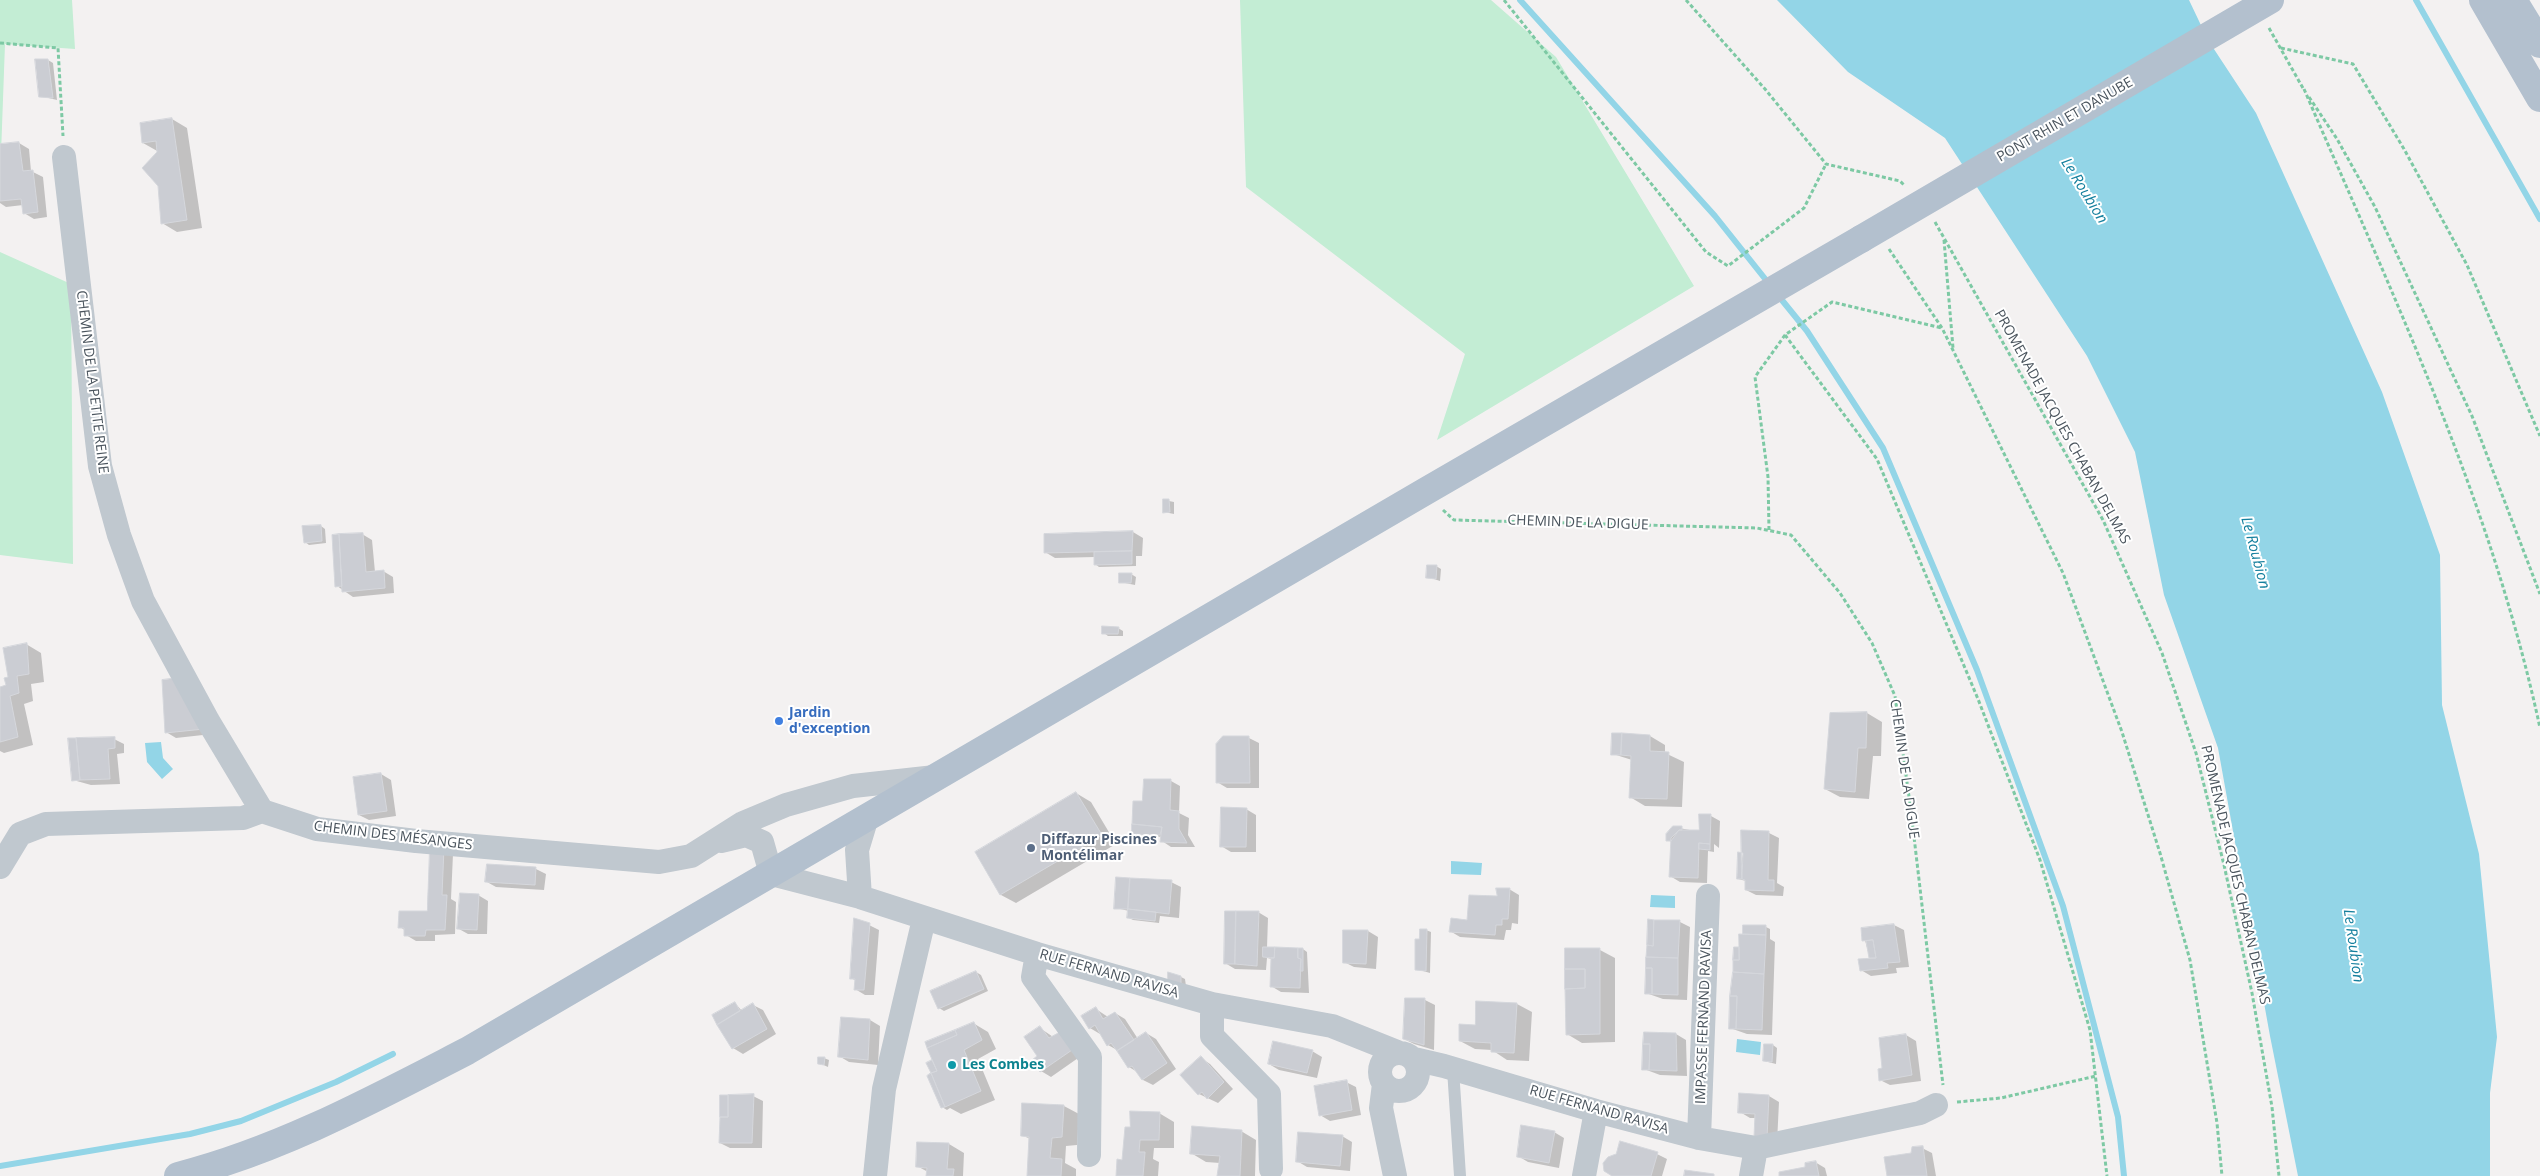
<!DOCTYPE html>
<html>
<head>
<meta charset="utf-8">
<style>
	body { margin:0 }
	canvas { display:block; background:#f3f1f1 }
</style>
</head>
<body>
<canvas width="2540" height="1176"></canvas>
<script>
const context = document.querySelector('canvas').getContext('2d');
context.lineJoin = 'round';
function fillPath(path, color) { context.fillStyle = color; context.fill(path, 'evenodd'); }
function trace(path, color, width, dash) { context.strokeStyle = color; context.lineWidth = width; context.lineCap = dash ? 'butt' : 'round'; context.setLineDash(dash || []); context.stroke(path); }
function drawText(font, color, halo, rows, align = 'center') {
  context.font = font + ' "Open Sans",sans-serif'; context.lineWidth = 4; context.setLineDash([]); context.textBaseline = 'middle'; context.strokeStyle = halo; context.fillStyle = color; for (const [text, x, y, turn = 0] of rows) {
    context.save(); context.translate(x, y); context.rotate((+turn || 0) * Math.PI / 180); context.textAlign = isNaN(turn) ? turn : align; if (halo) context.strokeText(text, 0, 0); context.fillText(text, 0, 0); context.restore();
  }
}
const green = new Path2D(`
	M0 0H72L75 49 5 44 0 182Z
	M1240 0H1491L1556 57 1694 286 1437 440 1465 354 1246 187Z
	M0 252 71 284 73 564 0 555Z`);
const water = new Path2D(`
	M1777 0H2189L2208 40 2256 113 2382 392 2440 555 2442 705 2479 854 2497 1037 2490 1093V1176H2298L2270 1036 2218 748 2164 595 2135 452 2087 356 1945 138 1848 72Z
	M161 742 163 758 173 769 162 779 147 762 145 743Z
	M1451 861 1482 863 1481 875 1451 874Z
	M1651 895 1675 896V908L1650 907Z
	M1737 1039 1761 1042 1760 1055 1736 1052Z`);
const shadow = new Path2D(`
	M48 60 53 63 57 100 40 96Z
	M172 119 187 128 202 228 177 232 162 223 159 152 143 143Z
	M19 143 29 149 31 171 43 177 47 217 34 219 24 213 23 205 6 207 0 203V145Z
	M1164 500 1174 502V514L1164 512Z
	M321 526 325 529 326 543 309 545 305 542Z
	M1133 532 1143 538 1142 556H1136V566L1099 567 1095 564V557L1055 558 1045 552Z
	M362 534 372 540 375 572 383 571 393 577 394 593 353 597 337 586Z
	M1436 566 1441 569 1440 581 1428 577Z
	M1131 574 1136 577 1135 585 1120 582Z
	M1118 628 1123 631V636H1108L1104 633Z
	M26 644 41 653 44 682 31 684 33 701 24 704 33 745 4 753 0 751V688L7 686Z
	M163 681 212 734 176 738 166 732Z
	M1867 713 1882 722 1881 756H1873L1869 799 1840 797 1825 789Z
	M1650 736 1665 745V753L1684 762 1682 807 1645 806 1630 797 1632 760 1613 754Z
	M1223 738H1249L1259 743V788H1227L1217 782Z
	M114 739 124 744V753L117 754 120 784 91 785 73 780Z
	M381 774 391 780 396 816 369 820 359 815Z
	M1171 781 1180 786 1179 813 1189 818 1188 835 1195 847H1171L1162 841V837L1138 835 1133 833 1144 802Z
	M1076 793 1091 802 1116 844 1016 903 1001 895 977 853Z
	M1246 809 1256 815V852H1231L1221 846Z
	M1711 816 1720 821 1719 848 1714 844V852L1708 851 1707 883 1680 882 1670 876 1672 842 1667 840 1674 827 1700 832Z
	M1742 832 1769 833 1779 838 1777 883 1784 887 1783 896 1756 895 1746 890V881L1738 879 1743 854Z
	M431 849 453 854 451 899 456 902 455 934 435 935V941H416L406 935V931L400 927 428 912Z
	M536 869 546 874 544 890 496 887 487 882Z
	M1171 882 1181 887 1179 918 1160 916 1159 923 1133 920 1129 918V911L1116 908Z
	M1509 889 1519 895 1518 924 1512 923 1511 930H1506L1504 940 1460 937 1450 931 1468 921Z
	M478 895 488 901 487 934H468L459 929Z
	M1258 912 1268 918 1267 948 1303 949 1307 952 1309 993 1281 992 1271 986 1272 959 1267 958 1266 970 1235 969 1225 963Z
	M1649 921 1680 922 1690 927 1687 1000 1663 999 1646 993Z
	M869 925 879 930 874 995H865L855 989 856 981 851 978Z
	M1894 925 1904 930 1909 967 1896 968 1897 973 1871 976 1861 970 1870 959 1862 929Z
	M1744 926 1766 927 1770 929V939L1775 942 1772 1035 1747 1034 1730 1028Z
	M1426 930 1431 932 1430 973 1416 969 1421 940Z
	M1344 931H1368L1378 937 1376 969 1354 967 1344 962Z
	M1600 950 1615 958V1042L1582 1043 1567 1034Z
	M976 972 981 975 988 991 944 1011 939 1008Z
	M1181 977 1185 979 1186 986 1169 981Z
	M1406 999 1425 1000 1435 1005 1434 1050 1414 1044 1404 1039Z
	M735 1003 742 1011 753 1005 763 1010 776 1034 743 1054 733 1048Z
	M1517 1004 1532 1012 1529 1061 1507 1060 1492 1050 1475 1049 1460 1041 1476 1026Z
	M1096 1009 1108 1017 1115 1013 1125 1019 1138 1039 1146 1033 1156 1039 1176 1069 1153 1085 1143 1080 1139 1073 1129 1067 1117 1050 1108 1045 1100 1034 1090 1028Z
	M842 1019 870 1020 880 1026 878 1065 849 1062 839 1056Z
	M973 1023 988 1032 996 1049 978 1059 995 1100 961 1114 950 1108 947 1110 942 1107 932 1074V1062L935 1064Z
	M1040 1028 1081 1056 1051 1077 1041 1071 1038 1057Z
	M1645 1033 1676 1034 1686 1040 1687 1076 1660 1075 1644 1069Z
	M1906 1035 1916 1041 1921 1081 1890 1085 1880 1080 1883 1069Z
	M1773 1045 1777 1048 1776 1064 1764 1061Z
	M1312 1051 1322 1057 1317 1078 1279 1070 1269 1064Z
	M824 1058 829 1060 828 1067 819 1063Z
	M1201 1058 1210 1064 1233 1089 1218 1103 1199 1094Z
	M1346 1082 1356 1087 1361 1115 1330 1121 1320 1115Z
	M1740 1095 1769 1096 1779 1102 1777 1143 1755 1136 1756 1118H1750L1740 1112Z
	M753 1096 763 1101 762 1148H730L720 1143Z
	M1064 1106 1079 1114 1077 1145 1066 1146 1065 1163 1076 1169V1176H1029L1030 1139 1022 1135Z
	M1159 1113 1174 1122V1148H1154L1153 1159 1159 1162 1158 1176H1117L1123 1161 1131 1128Z
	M1241 1131 1256 1140 1255 1176H1218L1220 1163 1206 1162 1191 1153Z
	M1554 1132 1564 1138 1559 1168 1528 1162 1518 1156Z
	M1342 1136 1352 1142 1350 1171 1307 1167 1297 1161Z
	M919 1143 949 1144 964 1153 963 1176H927L928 1172 917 1166Z
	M1922 1148 1932 1153 1936 1176H1888Z
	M1657 1154 1667 1159 1662 1176H1612L1605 1171Z
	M1815 1162 1825 1168 1827 1176H1781L1807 1168Z`);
const stream = new Path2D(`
	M1520 0 1715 216 1770 285
	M2416 0 2540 219
	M1777 294 1807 331 1883 448 1977 670 2063 906 2118 1117 2124 1176
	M0 1166 190 1134 241 1121 336 1082 393 1054`);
const building = new Path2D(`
	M35 59H48L53 98 39 97Z
	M172 118 187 220 161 224 158 186 142 168 157 152 156 141 142 143 140 123Z
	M19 142 23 171 33 170 38 212 23 214 21 199 0 201V144Z
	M1163 499H1169L1170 512 1163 513Z
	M321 525 322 541 304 543 302 526Z
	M1133 531 1132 551 1044 553V534Z
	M363 533 366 572 384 570 385 588 342 592 339 534Z
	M339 534 342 586 335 587 332 535Z
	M1132 551V564L1094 565V552Z
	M1427 565H1437L1436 579 1426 578Z
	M1119 573H1132L1131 583H1119Z
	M1102 626 1119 627 1118 634H1102Z
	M27 643 29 674 17 676 19 693 10 696 18 737 0 742V687L6 685 4 678 8 677 3 648Z
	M177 678 204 729 165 733 162 680Z
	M1867 712 1866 748H1858L1855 792 1824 789 1830 713Z
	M1612 733H1622L1621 755H1611Z
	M1622 733 1650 735V751L1669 752 1667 799 1629 798 1631 756 1621 755Z
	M1223 736H1249L1250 783H1216V744Z
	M115 737V748L108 749 110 779 80 780 76 738Z
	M68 738H76L80 780 72 781Z
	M381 773 387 811 358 815 353 777Z
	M1144 779H1171L1170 810 1179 811V829L1187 843 1160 842 1162 827 1132 824 1133 801H1142Z
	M1076 792 1102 835 1000 895 975 852Z
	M1221 807 1247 808 1246 847H1220Z
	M1699 814H1711L1710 844 1699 843 1698 878 1669 877 1671 838 1679 830H1699Z
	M1132 824 1162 827 1160 835 1132 834Z
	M1673 826H1682V830H1679L1671 841H1666V834Z
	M1741 830 1769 831 1768 880H1774V891L1745 890V880L1742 879Z
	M1699 843 1710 844V850L1699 849Z
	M430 847H444L442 895H447L445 930H426L425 936H404V928H398L399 911H427Z
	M1738 852 1743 853 1742 879H1737Z
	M487 864 536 867 535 885 485 882Z
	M1116 877 1130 878 1128 909H1114Z
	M1130 878 1172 880 1169 914 1128 909Z
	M1496 888H1510L1508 919H1502V925H1496L1495 935 1449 932 1451 918 1467 920 1469 895 1497 896Z
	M460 893 479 894 477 930 457 929Z
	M1128 909 1156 912 1155 921 1127 918Z
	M1225 911H1236L1235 964H1224Z
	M1236 911H1259L1257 966 1235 964Z
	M854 918 870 923 864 990H854L855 979H850Z
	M1648 919 1654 920 1653 946 1647 945Z
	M1654 920H1680L1678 958 1646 957 1647 945 1653 946Z
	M1894 924 1900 962 1887 963 1888 968 1860 971 1858 959 1876 958 1873 940 1862 941 1861 928Z
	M1743 925H1766V935L1743 934Z
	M1420 929H1427L1426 971 1415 970V939H1419Z
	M1343 930H1368L1366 964 1343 963Z
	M1739 934 1766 935 1764 974 1733 972V960H1739Z
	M1873 940 1876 958H1869L1866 941Z
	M1263 947H1275L1274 958 1263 957Z
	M1275 947 1298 948V958L1301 959 1300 988 1270 987 1271 958H1274Z
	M1734 947H1739V960H1733Z
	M1298 948H1303V971H1300L1301 959 1298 958Z
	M1565 948H1600V1034L1566 1035 1565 989 1585 988V969H1565Z
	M1646 957 1678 958V995L1652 994V968H1646Z
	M1646 968H1652V994H1645Z
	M1565 969H1585V988L1565 989Z
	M976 971 984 989 938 1009 930 991Z
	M1168 972 1181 976V985L1168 981Z
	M1733 972 1764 974 1762 1030 1736 1029 1737 996H1730Z
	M1730 996H1737L1736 1029H1729Z
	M1405 998H1425L1424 1045 1403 1039Z
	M1476 1001 1517 1003 1514 1053 1491 1052V1043L1459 1041V1024L1475 1025Z
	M735 1002 740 1011 717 1025 712 1015Z
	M753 1003 767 1029 732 1049 717 1025Z
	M1096 1007 1103 1019 1115 1012 1134 1040 1117 1051 1111 1043 1107 1046 1095 1025 1089 1029 1081 1016Z
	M841 1017 870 1019 868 1060 838 1057Z
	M974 1022 982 1040 964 1050 981 1091 945 1107 931 1073 937 1071 927 1048 957 1035 955 1030Z
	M1040 1026 1049 1038 1060 1032 1072 1050 1040 1072 1032 1060 1037 1056 1024 1037Z
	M955 1030 957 1035 927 1048 925 1042Z
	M1146 1032 1167 1063 1142 1080 1132 1066 1128 1068 1117 1051Z
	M1644 1032 1676 1033 1677 1071 1649 1070 1650 1044H1643Z
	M1906 1034 1912 1075 1879 1081 1878 1069 1882 1068 1879 1038Z
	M1273 1041 1313 1050 1307 1073 1268 1064Z
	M1643 1044H1650L1649 1070H1642Z
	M1764 1044H1773L1772 1062 1763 1061Z
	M1201 1056 1224 1082 1207 1099 1202 1092 1198 1095 1180 1075Z
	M818 1057H825L824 1065 818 1064Z
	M932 1060 937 1071 931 1073 926 1063Z
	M931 1073 945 1107 941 1108 927 1076Z
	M1347 1080 1352 1110 1319 1116 1314 1086Z
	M1739 1093 1769 1095 1767 1138 1754 1137 1755 1114 1738 1113Z
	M754 1094 752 1143H719L720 1117H728V1095Z
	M720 1095H728V1117H720Z
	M1022 1103 1064 1105 1062 1137 1052 1138 1050 1158 1062 1159 1061 1176H1027L1029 1137 1021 1136Z
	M1130 1111 1160 1112 1159 1140H1140L1139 1152H1145L1143 1176H1116L1117 1159 1122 1160 1125 1127H1130Z
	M1521 1125 1555 1131 1549 1163 1517 1157Z
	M1192 1126 1242 1130 1240 1176H1217L1220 1156 1190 1154Z
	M1298 1132 1343 1135 1340 1166 1296 1162Z
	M1620 1141 1658 1152 1651 1176H1612L1604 1171 1603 1163 1608 1157 1616 1154Z
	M917 1142 949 1143 947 1169H954L953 1176H926L927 1168 916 1167Z
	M1923 1146 1927 1176H1887L1884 1157 1911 1153 1912 1147Z
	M1816 1161 1819 1176H1779V1172L1805 1167V1163Z
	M1685 1170 1714 1174V1176H1684Z`);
const path = new Path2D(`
	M1504 0 1706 252 1728 266 1804 208 1826 164
	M1686 0 1765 89 1826 164 1900 181 1904 185
	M2269 28 2304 90
	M0 43 58 48 63 136
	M2281 48 2353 64 2404 149 2467 265 2540 436
	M2304 89C2394 298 2492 504 2540 728
	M2309 97 2337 139 2375 207 2472 416 2540 594
	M1935 222 2103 520 2162 653 2196 753 2224 865 2252 993 2272 1107 2279 1176
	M1944 240 1953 348
	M1889 249 1942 328 2063 573 2122 732 2160 853 2190 960 2217 1123 2222 1176
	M1785 335 1877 459 1978 699 2040 860 2090 1030 2107 1176
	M1443 510 1454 520 1757 528 1791 535 1840 593 1872 643 1895 696 1911 811 1943 1085
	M1769 530 1768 477 1755 377 1785 335 1832 302 1942 328
	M1957 1102 2001 1098 2096 1076`);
const lane = new Path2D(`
	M1453 1069 1460 1176`);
const street = new Path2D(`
	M64 157 100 466 119 535 143 601 208 721 262 811
	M721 841 746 835 762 842 771 874 860 897 1037 954 1212 1004 1332 1026 1397 1052
	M0 867 20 834 46 824 243 818 262 811 317 829 416 841 659 862 691 856 743 823 786 805 853 786 935 777
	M860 897 857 850 867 817
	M1037 954 1033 977 1090 1057 1089 1155
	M1212 1004V1036L1269 1094 1271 1169
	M1380 1072a19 19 0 1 1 38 0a19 19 0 1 1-38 0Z
	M1414 1059 1444 1066 1596 1111 1699 1138 1756 1148 1920 1113 1936 1105
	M1384 1084 1381 1108 1395 1176
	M1699 1138 1708 896
	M875 1176 884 1089 924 919
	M1584 1176 1596 1111
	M1751 1176 1756 1148`);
const primary = new Path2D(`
	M2483 0 2540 98
	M2513 0 2540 44
	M178 1176C280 1150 374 1099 467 1051L1426 491 1861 239`);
const primaryBridge = new Path2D(`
	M1861 239 2270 0`);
const markers = [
	[779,721,5,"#3f7fe0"],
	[1031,848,5,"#5c6f8a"],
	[952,1065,5,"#0f9aa8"]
];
const streetNames = [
	["PONT RHIN ET DANUBE",2065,120,-30],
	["CHEMIN DE LA PETITE REINE",92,382,83],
	["PROMENADE JACQUES CHABAN DELMAS",2062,427,61],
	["CHEMIN DE LA DIGUE",1578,523,2],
	["CHEMIN DE LA DIGUE",1904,769,82],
	["CHEMIN DES MÉSANGES",393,836,7],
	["PROMENADE JACQUES CHABAN DELMAS",2235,875,77],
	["RUE FERNAND RAVISA",1109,974,16],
	["IMPASSE FERNAND RAVISA",1704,1017,-88],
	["RUE FERNAND RAVISA",1599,1110,16]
];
const shopNames = [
	["Jardin",789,713],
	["d'exception",789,729]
];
const serviceNames = [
	["Diffazur Piscines",1041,840],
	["Montélimar",1041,856]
];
const cultureNames = [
	["Les Combes",962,1065]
];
const waterNames = [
	["Le Roubion",2084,191,58],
	["Le Roubion",2255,553,75],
	["Le Roubion",2353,946,82]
];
fillPath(green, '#c3edd4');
fillPath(water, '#93d5e7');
fillPath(shadow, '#0003');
trace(stream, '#93d5e7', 6);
fillPath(building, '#cbcdd3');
trace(building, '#d5d7dc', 1);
trace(path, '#7dc9a4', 3, [4, 2.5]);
trace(lane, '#c0c8cf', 12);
trace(street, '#c0c8cf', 24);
trace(primary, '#b3c0ce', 28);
trace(primaryBridge, '#b3c0ce', 28);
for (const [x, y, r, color] of markers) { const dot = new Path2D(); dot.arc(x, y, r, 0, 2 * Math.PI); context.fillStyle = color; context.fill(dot); trace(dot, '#fff', 2); }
drawText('14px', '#4a545d', '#fff', streetNames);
drawText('bold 14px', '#366cbe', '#fff', shopNames, 'left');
drawText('bold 14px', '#4e5e75', '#fff', serviceNames, 'left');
drawText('bold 14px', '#0d838f', '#fff', cultureNames, 'left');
drawText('italic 15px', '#16809e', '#fff', waterNames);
</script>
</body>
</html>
